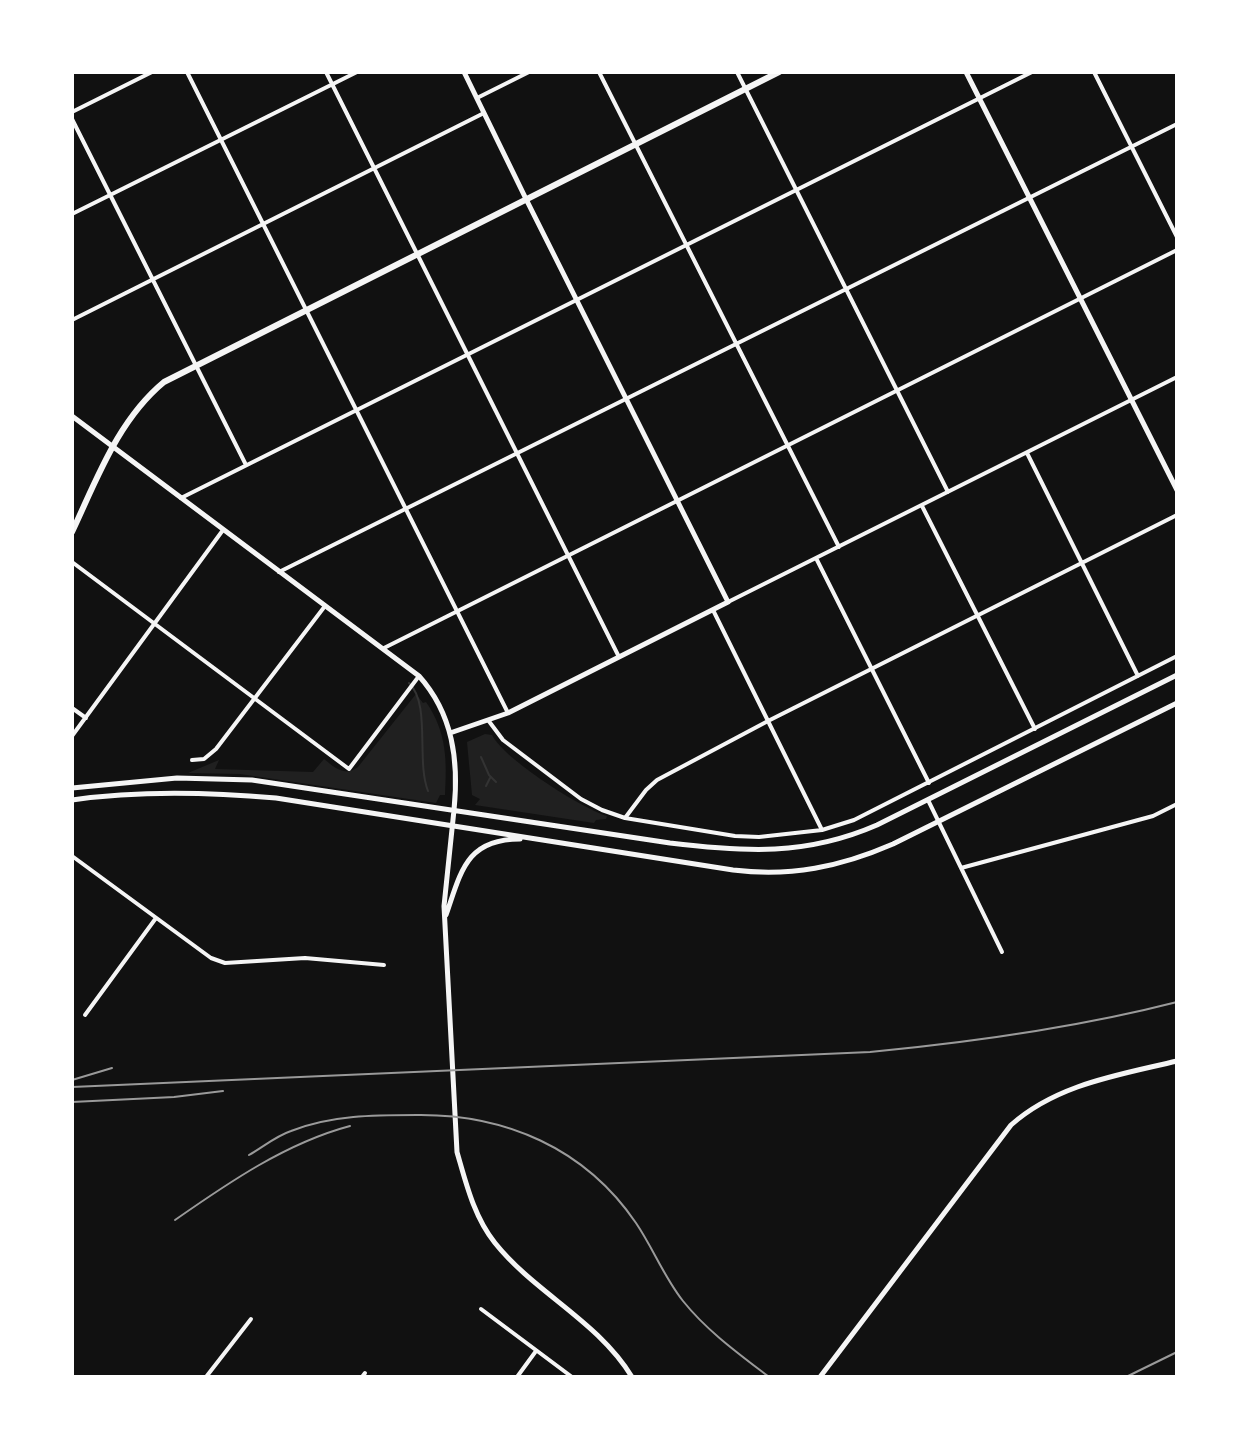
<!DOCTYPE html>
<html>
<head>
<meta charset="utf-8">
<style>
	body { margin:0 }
	#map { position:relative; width:1249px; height:1449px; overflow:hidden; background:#111; font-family:Raleway,sans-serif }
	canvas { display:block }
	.frame { position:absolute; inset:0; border:74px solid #fff; pointer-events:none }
</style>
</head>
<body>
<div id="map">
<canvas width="1249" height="1449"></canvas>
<div class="frame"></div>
</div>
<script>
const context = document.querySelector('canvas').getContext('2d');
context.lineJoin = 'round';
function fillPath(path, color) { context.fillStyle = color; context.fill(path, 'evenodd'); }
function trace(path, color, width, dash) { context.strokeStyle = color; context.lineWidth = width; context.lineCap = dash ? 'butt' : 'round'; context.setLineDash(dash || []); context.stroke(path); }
const green = new Path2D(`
	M416 694 423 703 426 702C447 732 447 761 445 795H440L436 803 240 774 188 773 219 760 215 769 313 772 324 759C335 768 345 777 358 767Z
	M485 734 492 735C504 759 581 808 607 816L606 819 596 820 594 823 475 805 480 799 472 795 467 742Z`);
const stream = new Path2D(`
	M409 683C431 704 416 761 428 791
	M481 757 489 775 496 782
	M486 786 490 778`);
const minor = new Path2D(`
	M187 72 508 713
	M326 72 619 657
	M599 72 839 547
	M737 72 948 492
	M1094 72 1177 237
	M477 98 529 72
	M72 112 152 72
	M72 119 246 465
	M72 214 357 72
	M72 320 484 113
	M1027 453 1138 676
	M181 498 1032 72
	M922 506 1035 729
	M816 558 929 783
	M72 562 349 769 419 676
	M279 572 1177 124
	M728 602 1177 377
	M713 610 822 830
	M384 648 1177 250
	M72 708 86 718
	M488 720 503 740 581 799 602 810 625 818 735 836 759 837 822 830 854 820 1177 656
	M72 736 223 530
	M192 760 204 759 216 749 325 606
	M928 800 1002 952
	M625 818 646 790 657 780 768 721 1177 515
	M72 856 211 958 225 963 305 958 384 965
	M961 868 1153 816 1177 804
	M85 1015 156 918
	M481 1309 572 1377
	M206 1377 251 1319
	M362 1377 365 1373
	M517 1377 536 1351`);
const tertiary = new Path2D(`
	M966 72 1177 490
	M72 416 419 676C453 714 459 761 454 810
	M450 733 508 713 728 602 527 201`);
const secondary = new Path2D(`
	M464 72 527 201
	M72 788 177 778 252 780 670 843C745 852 806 856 877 825L1177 675
	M72 800C140 790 208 792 276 798L733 870C791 877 840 867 893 844L1177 703
	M454 810 444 906 457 1152C466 1183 474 1217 495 1243 535 1293 598 1321 632 1377
	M446 915C461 872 466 839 520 839
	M820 1377 1011 1125C1057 1084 1119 1075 1177 1061`);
const primary = new Path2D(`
	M72 532C97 479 118 420 164 382L779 72`);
const rail = new Path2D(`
	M72 1080 112 1068
	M72 1087 870 1052C974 1042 1076 1028 1177 1002
	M72 1102 174 1097 223 1091
	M249 1155C263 1147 276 1136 291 1131 331 1115 375 1115 417 1115 505 1114 585 1148 636 1223 653 1248 664 1277 683 1301 707 1331 739 1354 769 1377
	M175 1220C228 1183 286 1143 350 1126
	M1126 1377 1177 1352`);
fillPath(green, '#202020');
trace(stream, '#333', 2);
trace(minor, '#f5f5f5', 4);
trace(tertiary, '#f5f5f5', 5);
trace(secondary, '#f5f5f5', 5);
trace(primary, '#f5f5f5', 6);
trace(rail, '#9a9a9a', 2);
</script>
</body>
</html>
